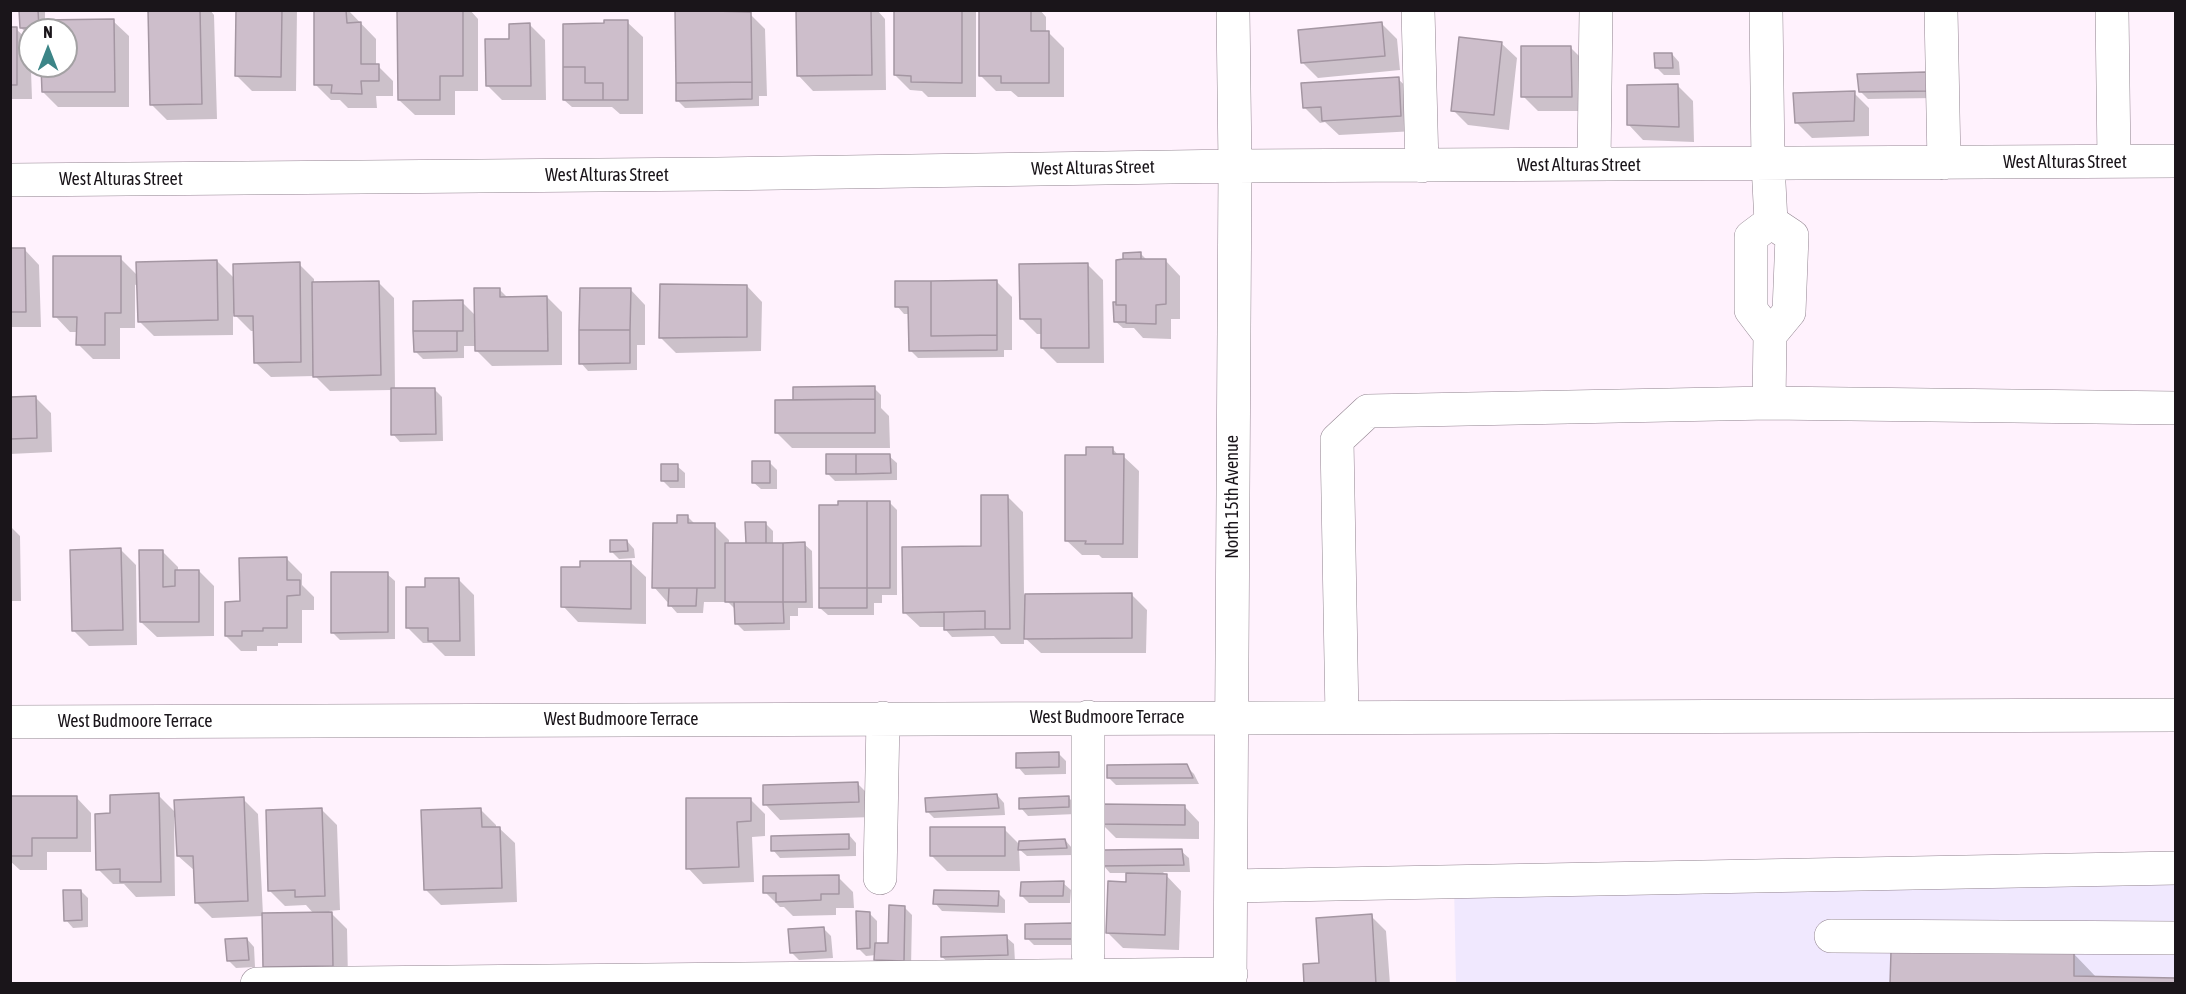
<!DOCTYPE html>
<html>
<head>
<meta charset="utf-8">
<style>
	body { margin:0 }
	#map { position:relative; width:2186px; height:994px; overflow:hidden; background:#fff2fd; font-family:"Asap Condensed",sans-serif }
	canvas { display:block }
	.frame { position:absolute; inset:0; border:12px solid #1a151a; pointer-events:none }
	.north { position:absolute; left:18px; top:18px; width:60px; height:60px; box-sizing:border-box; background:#fff; border:2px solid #a3a1a3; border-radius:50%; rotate:0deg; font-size:16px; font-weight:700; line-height:24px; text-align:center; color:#1a151a }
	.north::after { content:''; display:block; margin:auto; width:21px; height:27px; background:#3c8587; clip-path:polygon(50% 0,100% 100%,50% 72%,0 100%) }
</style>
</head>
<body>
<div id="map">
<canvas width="2186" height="994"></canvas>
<div class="frame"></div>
<div class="north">N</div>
</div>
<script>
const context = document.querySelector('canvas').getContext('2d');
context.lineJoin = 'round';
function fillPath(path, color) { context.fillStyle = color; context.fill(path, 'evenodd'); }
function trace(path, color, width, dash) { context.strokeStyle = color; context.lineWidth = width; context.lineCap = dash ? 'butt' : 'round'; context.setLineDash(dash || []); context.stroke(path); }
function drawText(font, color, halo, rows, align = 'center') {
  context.font = font + ' "Asap Condensed",sans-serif'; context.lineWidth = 4.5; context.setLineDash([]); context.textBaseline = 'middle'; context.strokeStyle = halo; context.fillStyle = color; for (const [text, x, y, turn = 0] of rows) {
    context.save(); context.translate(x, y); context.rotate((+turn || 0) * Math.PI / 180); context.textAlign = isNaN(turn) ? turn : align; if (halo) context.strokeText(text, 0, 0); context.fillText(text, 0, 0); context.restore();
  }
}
const commercial = new Path2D(`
	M2175 875V983H1456L1454 883Z`);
const shadow = new Path2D(`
	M21 10H45V22L113 21 129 36V107H58L43 92V66H66V30H30L29 35 21 28Z
	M149 10H210L214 15 217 119 167 120 152 105Z
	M237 10H297L296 91H252L236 75Z
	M316 10H348L376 39V66H378L393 81V96H376L377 108H348L340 100H331L316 85Z
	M398 10H470L478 19V91H455V115H415L399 100Z
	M677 10H740V14H750L765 29 767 96H759V106L685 108 677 100Z
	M798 10H877L885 19 886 90 813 91 798 75Z
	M895 10H976V97H928L922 91 910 90 895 75Z
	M980 10H1040L1046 17V33H1049L1064 48V97H1018L1011 91H996L980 75Z
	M627 22 643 37V114H620L612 107H572L564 100Z
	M1382 24 1397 39 1400 70 1318 78 1303 63Z
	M530 25 545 40 546 100H502L487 85 511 40Z
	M10 29H16L30 42 32 99H10Z
	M1501 43 1517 58 1509 130 1468 125 1453 110Z
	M1570 47 1586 63 1587 111H1538L1523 96Z
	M1672 54 1679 62 1680 75H1664L1657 68Z
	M1925 73 1935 98 1868 99 1861 92Z
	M1398 79 1414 94 1416 131 1339 135 1325 122 1320 123 1304 107Z
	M1677 85 1693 101 1694 142 1643 140 1628 124Z
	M1854 93 1869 108V136L1812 138 1797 123Z
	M24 249 39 265 41 327H10V250Z
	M1141 254 1148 261 1165 260 1180 276V319H1171V339L1143 338 1134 328H1123L1115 321 1117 306Z
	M120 258 138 276 217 261 235 279 299 264 314 279V284L379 283 394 298 395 389H434L442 397 443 441 400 442 393 434 392 390 330 391 315 376 271 377 255 362V331H251L233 313V335L154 336 139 321 138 284 135 285V328H120V359H93L78 344V332H70L55 316Z
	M1087 264 1103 280 1104 363H1057L1042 348V334H1037L1022 319Z
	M996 281 1012 297V350H1004V357L918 358 910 350V314H904L897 306Z
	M747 286 762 302 761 351 676 353 660 337Z
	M499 289 508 298 547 297 562 312V365L492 366 477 351V346H464V358L423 359 415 351 462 302 476 316Z
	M630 289 645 305V345H637V370L588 371 581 363Z
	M874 388 881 395V408L889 416 890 448H792L776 432 795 402Z
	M10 398H36L51 413 52 452 10 454Z
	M1112 448 1119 456H1123L1139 471 1138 558H1102L1099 555H1082L1066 540 1087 456Z
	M889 456 897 463V480L835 481 827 473Z
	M769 462 777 470V489H761L753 482Z
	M677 466 685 473V488H670L662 480Z
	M1008 497 1023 512 1024 595H1132L1147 610 1146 653H1041L1024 637V644H1001L994 636 952 637 945 629V627H920L904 612 983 548Z
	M889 502 897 510V595H882V603H874V615H828L820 608Z
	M687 516 696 525H714L729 540V544H747L765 523 773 531V544H804L812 551 813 608H798V616H790V630L744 631 736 623V610L728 602H704L703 613H677L654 587 679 525Z
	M10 526 20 536 21 601H10Z
	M627 541 634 549 635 558 619 559 611 551Z
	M121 550 136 565 137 645 89 646 74 631Z
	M163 552 178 567V571H199L214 586V636L157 637 141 622Z
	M287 559 302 574V585L314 597V610H302V643H278V646H257V651H241L226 636Z
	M630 562 646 577V624L578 622 563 606 581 569Z
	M387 574 395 581V639L340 640 332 632Z
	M459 580 474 595 475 656H445L432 643H423L408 628 426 588Z
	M1059 754 1066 761V774L1025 775 1018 767Z
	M1186 766 1194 774 1199 784 1116 785 1109 778Z
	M858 784 873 799V817L780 820 765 804Z
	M158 795 176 813 243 799 258 814 263 915 314 914 306 905 285 906 270 891 322 810 337 825 340 910 329 911 347 929 348 980 279 982 264 966 263 916 212 918 197 903 195 871 178 856 176 817H174L175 896 136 897 124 884H113L98 869 112 815Z
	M997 795 1004 803 1005 815 934 818 927 811Z
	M10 797H76L91 813V852H47V870H20L10 861Z
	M1068 797 1076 805V814L1028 816 1021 808Z
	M750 799 765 814V836L752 837 754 882 703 884 688 868Z
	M1184 806 1199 822V839L1116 838 1101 823Z
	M481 810 496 825V828H499L515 843 517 902 441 905 425 889Z
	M1004 829 1020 845 1065 840 1072 848 1074 855 1027 856 1019 849 1020 871H947L932 856Z
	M849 835 856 843V856L780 858 773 850Z
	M1181 851 1189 858 1190 872H1163L1181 891 1179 950 1123 948 1107 932 1127 883 1128 873H1110L1103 865Z
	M838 877 853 892 854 908H836V915L793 916 784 907H780L765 892Z
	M1063 883 1071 890 1070 903H1029L1022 896Z
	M81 891 88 898V927L73 928 66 920Z
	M998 893 1005 900V913L942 911 935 903Z
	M904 907 912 915 911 968 883 967 876 960V955L866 956 858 948 869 913 877 921V945H889Z
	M1371 916 1386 931 1390 984H1306L1320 965Z
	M1072 925 1080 945H1034L1027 938Z
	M824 929 831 936 833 958 799 960 791 952Z
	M1006 937 1014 944 1015 962 950 964 942 957Z
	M247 939 254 947 255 967 236 968 228 960Z
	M2074 954 2097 978 1892 984Z`);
const building = new Path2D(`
	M19 10H38L39 28H20Z
	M148 10H200L202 104 150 105Z
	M236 10H282L281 77 235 76Z
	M314 10H346L347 23 361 22V64H379V81H361L362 94 331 93 332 85H314Z
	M397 10H463V76H440V100H398Z
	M675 10 751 12 752 82 676 83Z
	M796 10H871L872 75 797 76Z
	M894 10H962V83L911 82V76L894 75Z
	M979 10H1031V31H1049V83H1001V76H979Z
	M114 19 115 92H42L41 66H66V30H41V20Z
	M604 20H628V100H603V83H585V67H563V24L604 23Z
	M1382 22 1385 56 1301 63 1298 30Z
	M530 23 531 86H486L485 39H509V24Z
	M10 27H17V85H10Z
	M1459 37 1502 42 1494 115 1451 111Z
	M1521 46H1571L1572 97H1521Z
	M1654 53H1672L1673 68H1655Z
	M563 67H585V83H603V100H563Z
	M1926 72 1928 91 1859 92 1857 74Z
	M1399 77 1401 116 1322 121 1321 107 1303 108 1301 83Z
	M752 82V99L676 101V83Z
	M1678 84 1679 127 1627 125V85Z
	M1855 91 1854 121 1795 123 1793 93Z
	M10 248H25L26 312H10Z
	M1141 252V259H1123V253Z
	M53 256H121V313H105V345H76L77 317H53Z
	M1123 259H1166V304L1156 305V324L1126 323V305H1116V260Z
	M217 260 218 320 138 322 136 262Z
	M300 262 301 362 254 363 253 316H234L233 264Z
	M1088 263 1089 348H1041V319H1020L1019 264Z
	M997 280V335L931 336V281Z
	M379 281 381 375 313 377 312 282Z
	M895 281H931V336L997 335V350L909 351 908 307H895Z
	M660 284 747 285V337L659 338Z
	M474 288H500V297L547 296 548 351H475Z
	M580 288H631L630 330H579Z
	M463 300V331H413V301Z
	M1113 302H1116V305H1126V322H1114Z
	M579 330H630V363L579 364Z
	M413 331H457V351L414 352Z
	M875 386V399L793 400V387Z
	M391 388H435L436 434 391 435Z
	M36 396 37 438 10 439V397Z
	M875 399V433H775V400Z
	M1086 447H1113V454H1124L1123 544H1085L1086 541H1065V455H1086Z
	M826 454H856V474H826Z
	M856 454H890L891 473 856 474Z
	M752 461H770V483H752Z
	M661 464H678V481H661Z
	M981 495H1008L1010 629H985V611L903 613 902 547 981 546Z
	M838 501H867V588H819V505H838Z
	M867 501H890V588H867Z
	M677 515H688V523H715V588H652L653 523H677Z
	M745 522H766V543H746Z
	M610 540H627L628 551 610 552Z
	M805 542 806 602H783V543Z
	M725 543H783V602H725Z
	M121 548 123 630 72 631 70 550Z
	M139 550H163V587L175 586V570H199V622H140Z
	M287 557V580H300V595L287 596V628H263V631H242V636H225V602L240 601 239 558Z
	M580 561H631V609L561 607V567H580Z
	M331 572H388V632L331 633Z
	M425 578H459L460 641H428V628H406V587H425Z
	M669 588H697L696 606H668Z
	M819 588H867V608H819Z
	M1132 593V638L1024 639 1025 594Z
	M734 602H783L784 623 735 624Z
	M985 611V629L944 630V612Z
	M1059 752V767L1016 768V753Z
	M1187 764 1193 778H1107V765Z
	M858 782 859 802 763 805V785Z
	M159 793 161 882H120V869L96 870 95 814 110 813V795Z
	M997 794 999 808 926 812 925 798Z
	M10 796H77V838H32V856H10Z
	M1069 796V807L1019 809V798Z
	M244 797 248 901 195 903 193 856H177L174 800Z
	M686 798H751V821L737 822 739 867 686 869Z
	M1099 804 1185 805V825L1099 824Z
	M322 808 325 896 295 897V890L268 891 266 810Z
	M481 808 482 827H500L502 888 424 890 421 810Z
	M930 827H1005V856H930Z
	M849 834V849L771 851V836Z
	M1065 839 1067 848 1018 850 1019 841Z
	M1182 849 1184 865 1101 866 1104 850Z
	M1126 873 1167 874 1165 935 1106 933 1108 881 1126 882Z
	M839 875V894H821V900L776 902V893H763V876Z
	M1064 881 1063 896H1020L1021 882Z
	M63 890H81L82 920 64 921Z
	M934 890 999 891 998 906 933 904Z
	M889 905 905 906 904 961 874 960 875 943H888Z
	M856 911 870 912V948L857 949Z
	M332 912 333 966 263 967 262 913Z
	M1372 914 1376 984H1304L1303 964 1319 963 1316 918Z
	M1073 923V939H1025V924Z
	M824 927 826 951 790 953 788 929Z
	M1007 935 1008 955 941 957V937Z
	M247 938 249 960 227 961 225 939Z
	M1891 951 2074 953V976L2176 978V984H1890Z`);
const minor = new Path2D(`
	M1418 10 1422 166
	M1766 10 1768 164 1771 222
	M1941 10 1944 163
	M2112 10 2114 161
	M1594 164 1596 10
	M10 180 717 174 1235 166 2176 161
	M1771 222 1751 237V310L1770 335 1769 403 2176 408
	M1770 335 1789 312 1792 236 1771 222
	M1088 717V954
	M1342 717 1337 440 1368 411 1769 403
	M10 722 2176 715
	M880 878 883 718
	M1231 886 2176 868
	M1831 936 2176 938
	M257 984 1231 974
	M1230 984 1235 166 1233 10`);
const streetNames = [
	["West Alturas Street",2065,162],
	["West Alturas Street",1579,165],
	["West Alturas Street",1093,168,-1],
	["West Alturas Street",607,175],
	["West Alturas Street",121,179],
	["North 15th Avenue",1232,497,-90],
	["West Budmoore Terrace",1107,717],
	["West Budmoore Terrace",621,719],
	["West Budmoore Terrace",135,721]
];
fillPath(commercial, '#f0e8fe');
fillPath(shadow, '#0003');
fillPath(building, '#cdbecb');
trace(building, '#a496a2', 1.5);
trace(minor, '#928490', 34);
trace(minor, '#fff', 33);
drawText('18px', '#1a151a', '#fff', streetNames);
</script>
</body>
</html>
